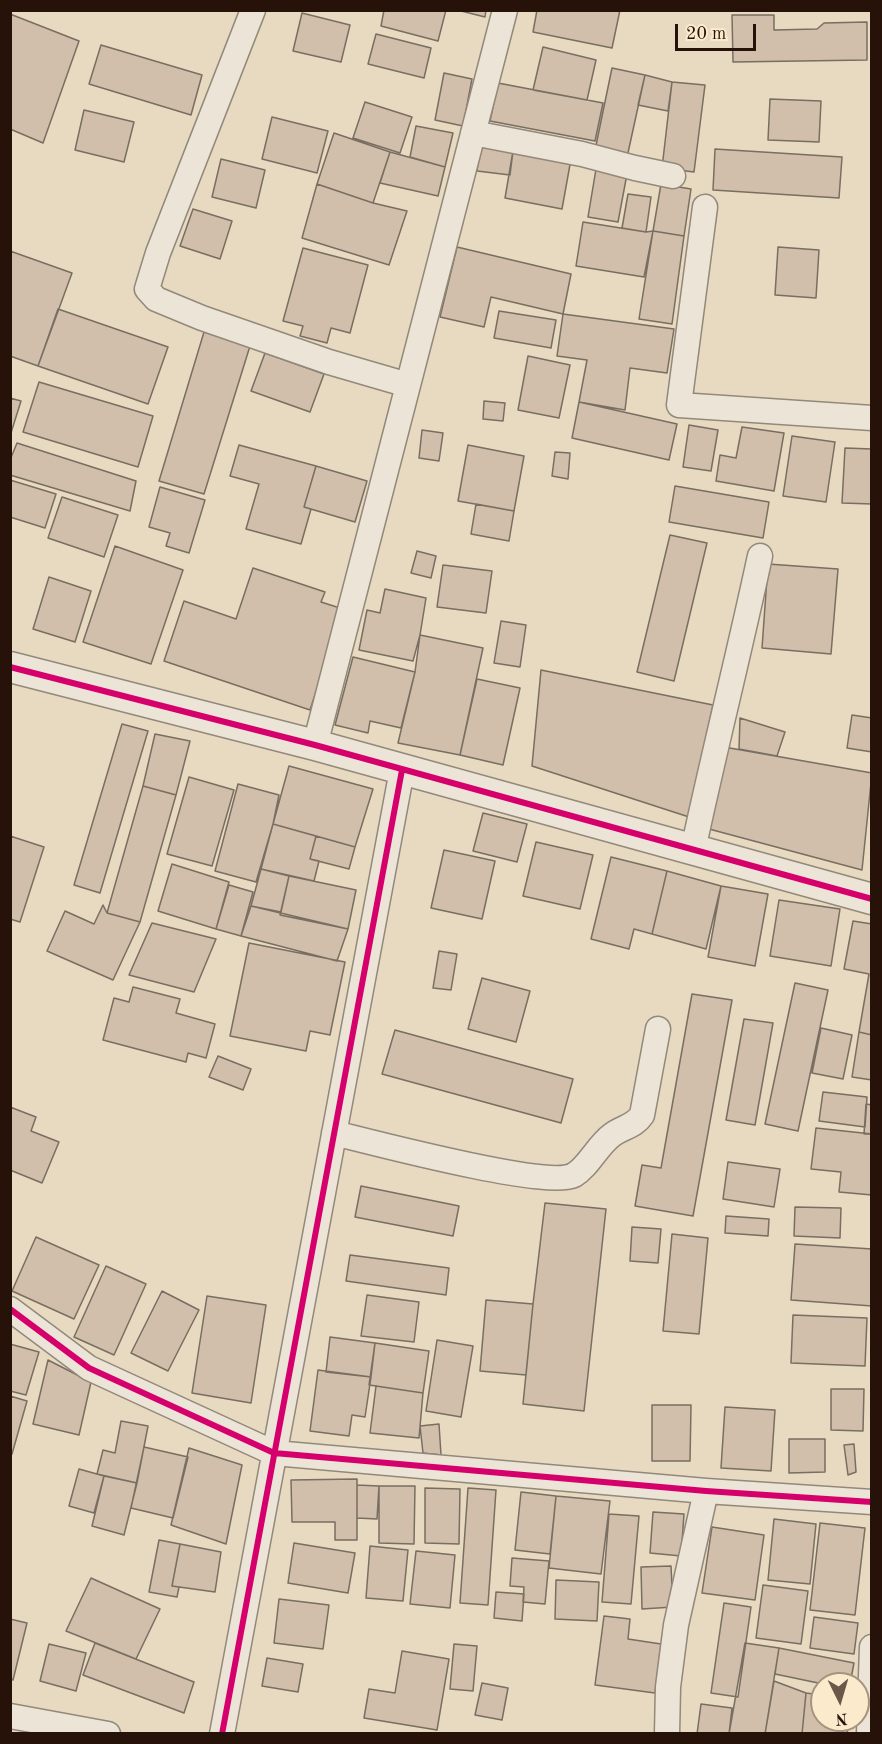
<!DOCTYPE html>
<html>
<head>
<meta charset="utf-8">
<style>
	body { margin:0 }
	#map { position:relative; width:882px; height:1744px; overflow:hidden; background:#e8dac1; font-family:"Old Standard TT",serif }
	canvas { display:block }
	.frame { position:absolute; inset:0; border:12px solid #261208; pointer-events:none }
	.north { position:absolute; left:810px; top:1672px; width:60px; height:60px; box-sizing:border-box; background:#fbeacc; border:2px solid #a6947e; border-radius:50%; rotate:175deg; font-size:16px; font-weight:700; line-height:24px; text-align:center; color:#261208 }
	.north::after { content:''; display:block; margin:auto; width:21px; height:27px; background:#6a5849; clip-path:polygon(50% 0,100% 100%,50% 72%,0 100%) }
	.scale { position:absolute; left:675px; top:24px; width:81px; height:27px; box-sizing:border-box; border:3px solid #261208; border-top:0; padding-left:8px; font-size:18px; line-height:21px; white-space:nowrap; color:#261208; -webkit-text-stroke:4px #fbeacc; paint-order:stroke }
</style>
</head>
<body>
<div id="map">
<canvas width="882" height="1744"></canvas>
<div class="frame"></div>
<div class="north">N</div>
<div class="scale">20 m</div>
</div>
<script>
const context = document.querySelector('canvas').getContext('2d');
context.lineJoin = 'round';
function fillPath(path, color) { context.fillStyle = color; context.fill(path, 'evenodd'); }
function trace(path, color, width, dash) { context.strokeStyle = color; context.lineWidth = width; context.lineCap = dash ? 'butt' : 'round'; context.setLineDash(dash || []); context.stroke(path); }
const building = new Path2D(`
	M384 10H446L438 41 381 26Z
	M457 10H486L485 17Z
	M537 10H620L612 48 533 32Z
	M302 13 350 25 341 62 293 51Z
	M10 14 79 41 43 143 10 129Z
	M732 15H774V30L817 29 824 23 867 22V60L733 62Z
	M376 34 431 48 424 78 368 64Z
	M101 45 202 75 191 115 89 84Z
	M543 47 596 60 587 100 533 90Z
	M612 68 645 75 626 162 594 155Z
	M444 73 472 79 463 126 435 120Z
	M645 75 672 82 668 111 638 105Z
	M672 82 705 85 694 172 662 168Z
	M498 83 603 103 595 141 490 121Z
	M770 99 821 101 819 142 768 140Z
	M365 102 412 117 400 153 353 138Z
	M84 110 134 122 124 162 75 150Z
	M272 117 328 131 317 173 262 159Z
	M416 126 453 133 445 167 410 157Z
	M334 133 390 152 373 203 317 184Z
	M480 147 513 151 510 175 477 171Z
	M715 149 842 157 839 198 713 190Z
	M513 151 571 159 562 209 505 198Z
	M390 152 445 167 438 196 380 183Z
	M221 159 265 170 256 208 212 197Z
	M596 169 627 174 618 222 588 217Z
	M317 184 373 203 407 211 389 265 302 238Z
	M661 184 691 189 684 236 653 231Z
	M628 194 651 197 646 232 622 228Z
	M193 209 232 221 220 259 180 246Z
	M583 222 646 232 653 231 644 277 576 266Z
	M653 231 684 236 672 324 639 319Z
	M457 247 571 274 563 314 491 297 484 327 440 317Z
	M778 247 819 250 816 298 775 295Z
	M303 248 368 265 350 333 331 328 327 343 300 336 303 326 283 321Z
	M10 251 72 273 38 366 10 356Z
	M58 309 168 347 148 404 38 366Z
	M499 311 556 320 551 348 494 338Z
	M563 314 674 329 667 373 630 368 625 410 579 402 587 360 557 356Z
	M204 332 250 346 204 494 159 481Z
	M265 353 324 374 310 412 251 391Z
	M528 356 570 365 559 418 518 410Z
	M39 382 153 416 138 467 23 432Z
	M10 398 21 401 10 436Z
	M484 401 505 403 503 421 483 419Z
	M579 402 677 424 669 460 572 438Z
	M689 425 718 430 711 471 683 467Z
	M742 427 784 433 774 491 716 481 720 455 736 458Z
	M422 430 443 433 439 461 419 458Z
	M792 436 835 442 826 502 783 496Z
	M17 443 136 481 130 511 10 475V460Z
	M239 445 316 466 304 507 311 509 301 544 246 529 259 484 230 476Z
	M468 445 524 456 514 511 458 501Z
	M845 448 872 449V504L842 503Z
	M555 452 570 453 568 479 552 476Z
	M316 466 367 481 355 522 304 507Z
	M10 480 56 494 45 528 10 517Z
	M675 486 769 502 763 538 669 522Z
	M160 487 205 500 189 553 166 546 170 533 149 527Z
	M62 497 118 515 104 557 48 538Z
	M476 504 514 511 509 541 471 534Z
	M670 535 707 543 674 681 637 672Z
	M115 546 183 570 151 664 83 642Z
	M417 551 436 556 431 578 411 573Z
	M768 564 838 569 831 654 762 648Z
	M443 565 492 571 486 613 437 607Z
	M253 568 325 592 321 602 343 609 310 710 164 661 184 601 236 619Z
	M49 577 91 591 75 642 33 629Z
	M385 589 426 598 420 635 413 661 359 650 367 610 380 613Z
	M501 621 526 625 520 667 494 663Z
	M420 635 483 648 460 755 398 743 415 672Z
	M353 657 415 672 401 728 370 721 368 733 335 725Z
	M541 670 713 705 689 817 532 766Z
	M477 679 520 688 503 765 460 755Z
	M852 715 872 718V752L847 748Z
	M740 718 785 732 777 756 739 749Z
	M122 724 148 731 100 893 74 885Z
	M155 734 190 741 176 795 143 786Z
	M724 747 872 773 862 870 709 829Z
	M289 766 373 789 355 847 273 824Z
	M189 777 234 790 212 866 167 854Z
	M238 784 279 795 273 824 256 882 215 871Z
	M143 786 176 795 140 922 107 913Z
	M483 813 527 824 517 862 473 851Z
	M273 824 316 836 310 859 319 861 314 881 261 869Z
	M10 836 44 847 20 922 10 919Z
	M316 836 355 847 349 869 310 859Z
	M536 842 593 855 580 909 523 896Z
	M444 850 495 861 482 919 431 908Z
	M611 857 667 871 652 934 634 929 629 949 591 939Z
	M172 864 229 882 216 929 158 911Z
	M261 869 289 876 281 912 251 906Z
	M667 871 721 886 706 949 652 934Z
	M289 876 356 890 348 929 280 915Z
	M229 885 253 892 241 936 216 929Z
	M721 886 768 894 755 966 708 957Z
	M779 900 840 909 831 966 770 956Z
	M103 905 107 913 140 922 113 980 47 951 65 911 94 924Z
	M251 906 348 929 337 961 241 936Z
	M853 921 872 924V1035L859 1032 869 974 844 969Z
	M152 923 216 939 194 992 129 975Z
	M249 943 345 962 330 1035 310 1031 306 1051 230 1036Z
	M439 951 457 954 451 990 433 988Z
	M482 978 530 991 516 1042 468 1029Z
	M795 983 828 990 798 1131 765 1124Z
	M133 987 180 999 176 1013 215 1024 206 1058 188 1053 186 1062 103 1040 114 998 129 1002Z
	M692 994 732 1000 693 1216 635 1206 642 1165 661 1168Z
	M744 1019 773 1023 755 1125 726 1120Z
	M821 1028 852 1035 843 1079 812 1073Z
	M395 1030 573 1079 561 1123 382 1074Z
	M859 1032 872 1035V1080L852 1077Z
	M218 1056 251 1069 243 1090 209 1077Z
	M823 1092 867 1097 865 1127 819 1121Z
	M866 1104 872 1105V1134H864Z
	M10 1107 36 1117 31 1131 59 1142 42 1183 10 1170Z
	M816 1128 872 1134V1195L839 1192 841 1172 811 1169Z
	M728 1162 780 1169 774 1207 723 1199Z
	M361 1186 459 1206 453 1236 355 1217Z
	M545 1203 606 1209 584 1411 523 1404 533 1304Z
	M795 1207 841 1208 840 1238 794 1236Z
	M726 1216 769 1219 768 1236 725 1233Z
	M632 1227 661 1229 658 1263 630 1261Z
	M672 1234 708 1238 699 1334 663 1331Z
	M36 1237 99 1265 74 1319 12 1291Z
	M795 1244 872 1249V1306L791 1300Z
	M350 1255 449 1268 446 1295 346 1281Z
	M106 1266 146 1284 114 1355 74 1337Z
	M162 1291 199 1310 168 1371 131 1353Z
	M367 1295 419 1302 414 1342 361 1336Z
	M207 1296 266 1305 251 1403 192 1393Z
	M486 1300 533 1304 526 1375 480 1371Z
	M793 1315 867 1318 865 1366 791 1363Z
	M330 1337 375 1343 371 1377 326 1372Z
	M437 1340 473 1346 461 1417 426 1411Z
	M375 1343 429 1351 423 1393 369 1385Z
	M10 1344 39 1352 26 1395 10 1391Z
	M48 1360 91 1382 79 1435 33 1424Z
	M318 1370 371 1377 365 1417 352 1415 349 1436 310 1431Z
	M376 1386 423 1393 419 1438 370 1433Z
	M831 1389H864L863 1431 831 1430Z
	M10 1396 27 1401 12 1454H10Z
	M652 1405H691L690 1461H652Z
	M725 1407 775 1410 771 1471 721 1468Z
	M121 1421 148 1426 137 1483 97 1474 103 1450 115 1453Z
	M439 1424 441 1455 423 1453 420 1426Z
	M789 1439H825V1472L789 1473Z
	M854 1444 856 1472 848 1475 844 1445Z
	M144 1447 188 1457 173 1518 131 1508Z
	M189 1448 242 1465 226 1544 171 1525Z
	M79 1469 104 1476 94 1513 69 1506Z
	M104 1476 137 1483 124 1535 92 1526Z
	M357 1479V1540H335V1522H292L291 1480Z
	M357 1485 379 1486 377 1519 357 1518Z
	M379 1486H415L414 1544 379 1543Z
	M425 1488 460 1489 459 1544 425 1543Z
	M468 1488 496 1490 488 1605 460 1603Z
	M521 1492 556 1496 550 1554 515 1550Z
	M556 1496 610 1501 601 1574 549 1568Z
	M653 1512 684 1514 681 1556 650 1553Z
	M609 1514 639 1516 631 1604 602 1602Z
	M774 1519 816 1524 810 1584 768 1580Z
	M820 1523 865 1528 855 1615 810 1610Z
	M712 1527 764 1535 755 1600 702 1593Z
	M159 1540 180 1544 172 1586 179 1587 177 1597 149 1592Z
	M294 1543 355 1553 348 1593 288 1583Z
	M180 1544 221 1552 215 1592 172 1586Z
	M370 1546 408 1550 403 1601 366 1598Z
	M416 1551 455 1555 450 1608 410 1604Z
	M512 1558 549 1561 545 1604 523 1602 524 1587 510 1586Z
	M671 1566 673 1607 642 1609 641 1567Z
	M91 1578 160 1609 136 1659 66 1631Z
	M556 1580 599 1582 597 1621 555 1619Z
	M763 1585 808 1591 801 1644 756 1638Z
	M496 1592 524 1594 522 1621 494 1618Z
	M279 1599 329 1605 323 1649 274 1643Z
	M724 1603 751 1607 738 1697 711 1693Z
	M604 1616 630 1619 628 1639 661 1644 655 1693 595 1685Z
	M814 1617 858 1623 854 1654 810 1648Z
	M10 1619 27 1623 13 1680 10 1679Z
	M95 1643 194 1682 184 1713 83 1675Z
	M745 1643 779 1648 765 1734H729Z
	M49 1644 86 1653 76 1691 40 1681Z
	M454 1644 477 1646 473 1691 450 1689Z
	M779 1648 854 1663 850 1684H823L775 1674Z
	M402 1651 449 1659 437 1730 364 1718 369 1689 395 1693Z
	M267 1658 303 1664 298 1692 262 1686Z
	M774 1681 806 1693 802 1734H765Z
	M482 1683 508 1688 502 1720 475 1715Z
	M806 1693 822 1695V1720H849L847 1734H802Z
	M701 1704 732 1708 729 1734H697Z`);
const minor = new Path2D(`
	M253 10 158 253 147 289 156 299 202 318 329 362 408 385
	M473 133 582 154 635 168 673 176
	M705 207 679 405 872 418
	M315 745 505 10
	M693 850C714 752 739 654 760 556
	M334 1133C371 1142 548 1189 574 1175 588 1167 598 1145 612 1135 622 1127 634 1127 642 1115L658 1029
	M10 1309 89 1368 274 1453 706 1491 872 1502
	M10 1716 108 1734
	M222 1734 402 770
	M667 1734 668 1687 676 1625 706 1491
	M869 1734 872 1647`);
const tertiary = new Path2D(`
	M10 667 315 745 872 899`);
const cycleway = new Path2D(`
	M10 667 315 745 872 899
	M10 1309 89 1368 274 1453 706 1491 872 1502
	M222 1734 402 770`);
fillPath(building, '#d1beab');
trace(building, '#786e61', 1.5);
trace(minor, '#93897a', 27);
trace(tertiary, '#93897a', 33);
trace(minor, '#ebe4d7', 24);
trace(tertiary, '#ebe4d7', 30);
trace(cycleway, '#d6006c', 6);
</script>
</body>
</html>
